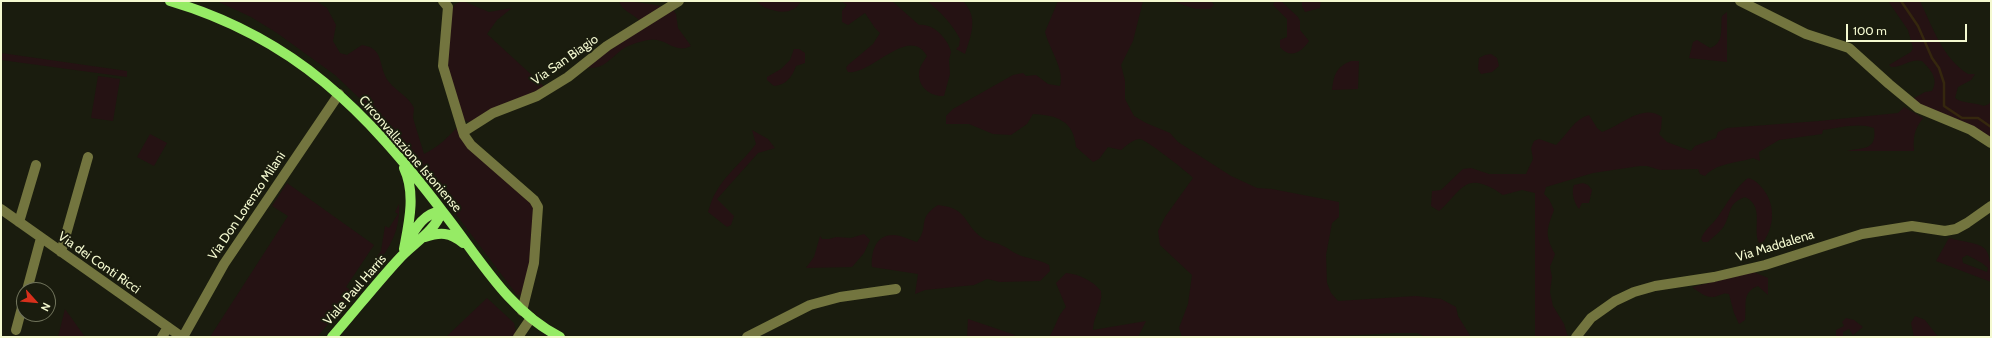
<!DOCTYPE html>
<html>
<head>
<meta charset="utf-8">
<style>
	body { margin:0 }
	#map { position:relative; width:1992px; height:338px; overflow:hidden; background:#1a1c0e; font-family:Cabin,sans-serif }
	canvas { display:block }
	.frame { position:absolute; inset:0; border:2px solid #f4f9d0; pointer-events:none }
	.north { position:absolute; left:16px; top:282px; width:40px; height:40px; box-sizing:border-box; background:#1a1c0e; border:1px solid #71745c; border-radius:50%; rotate:117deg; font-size:11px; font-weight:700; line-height:16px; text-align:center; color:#f4f9d0 }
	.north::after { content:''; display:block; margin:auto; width:14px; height:18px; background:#d8301c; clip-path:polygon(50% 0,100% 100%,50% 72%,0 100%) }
	.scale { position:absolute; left:1846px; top:24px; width:121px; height:18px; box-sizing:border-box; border:2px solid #f4f9d0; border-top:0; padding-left:5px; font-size:12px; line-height:14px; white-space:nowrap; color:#f4f9d0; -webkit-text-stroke:3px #1a1c0e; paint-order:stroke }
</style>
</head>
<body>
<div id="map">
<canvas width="1992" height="338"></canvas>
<div class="frame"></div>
<div class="north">N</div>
<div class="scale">100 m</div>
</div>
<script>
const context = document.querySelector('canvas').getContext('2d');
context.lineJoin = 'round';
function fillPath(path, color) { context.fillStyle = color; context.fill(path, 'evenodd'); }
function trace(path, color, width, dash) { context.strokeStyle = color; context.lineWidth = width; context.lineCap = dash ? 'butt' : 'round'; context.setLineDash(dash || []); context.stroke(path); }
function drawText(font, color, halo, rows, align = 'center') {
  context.font = font + ' Cabin,sans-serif'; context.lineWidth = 4; context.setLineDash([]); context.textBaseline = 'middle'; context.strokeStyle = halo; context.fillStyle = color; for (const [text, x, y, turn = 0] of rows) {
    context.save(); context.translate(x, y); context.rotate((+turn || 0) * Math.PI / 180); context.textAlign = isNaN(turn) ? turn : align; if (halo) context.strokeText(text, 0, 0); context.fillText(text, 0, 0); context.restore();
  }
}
const green = new Path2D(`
	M217 1H316L327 8 336 25 333 41 340 53 347 55 362 45C386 49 377 67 389 82 397 92 408 96 414 108L413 118 424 154C438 147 449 137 459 125L536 207 533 244 524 295H517L411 155 376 114 335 75 277 33 251 17Z
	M463 1 489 12 512 8 497 20 487 34 547 89 469 122 464 120 445 63 452 10 455 4Z
	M619 1C637 1 655 5 672 8L676 14 678 28 691 46C674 55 666 36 648 40 639 42 626 45 619 52 608 61 601 71 584 67L638 23 639 20C632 13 622 11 619 1Z
	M755 1H801C792 19 767 11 755 1Z
	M841 1H892L919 25C933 23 948 39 951 52L949 60 950 74 944 96C931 97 918 87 919 73 919 67 924 61 927 56 909 24 872 75 848 72L846 68 848 65 873 44 880 33 875 28 865 13 848 25 842 22V11L847 5Z
	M927 1H963C979 18 971 35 965 54L956 49 959 46 960 39C952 24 941 12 927 1Z
	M1058 1H1143L1133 41 1121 65 1125 81V99L1134 116 1146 123 1170 133 1178 142 1231 176 1257 188 1272 189 1339 202V217L1332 223 1326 255 1327 283 1331 293 1338 301 1416 296 1441 299 1456 307 1458 316 1471 337H1426L1417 333H1396L1321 337H1182L1179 328 1188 304 1192 275 1160 245 1158 231 1165 217 1193 178C1188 172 1145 139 1140 139 1133 139 1126 146 1121 150L1108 147 1099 159 1093 162 1076 147C1074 121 1057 115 1033 114L1027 124 1011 135 993 134 969 124H946V116L953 109 1013 75 1023 73 1026 76 1036 75 1048 84 1060 86C1065 70 1049 48 1045 32Z
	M1171 1H1211L1214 5 1210 9H1196Z
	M1275 1H1281L1298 17 1300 21V30L1309 41C1301 53 1290 59 1280 47V40L1287 37V19L1273 5Z
	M1302 1H1321L1320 8 1305 12 1302 6Z
	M1888 1H1920C1932 26 1943 59 1968 74H1975L1971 80 1958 87 1955 98C1963 104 1974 102 1984 106L1989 104 1991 100V142L1909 101 1925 92 1932 91C1939 79 1931 70 1922 61 1910 58 1902 68 1891 67L1889 65 1911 52 1913 48 1908 30Z
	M1727 12V62L1689 58 1693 42 1697 40 1710 48C1725 43 1720 28 1722 16Z
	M794 49H799L805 53V63L796 66C792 77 786 85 774 86L767 80V77L781 69 790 60Z
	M1 53 127 71V77L1 60Z
	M1491 54 1497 58 1499 66 1492 72 1481 74 1478 69 1479 58 1485 55Z
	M1351 61H1359L1358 89 1332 90C1334 75 1336 67 1351 61Z
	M98 76 120 79 113 121 91 118Z
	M1904 107 1923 118C1914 130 1913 137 1914 151H1847C1864 147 1877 151 1874 128 1859 122 1838 128 1823 130L1822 134 1779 140 1759 152 1760 161 1753 158C1737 163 1716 163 1705 176L1700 174 1698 169 1660 170 1647 166H1640L1593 173 1546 187 1544 194 1549 199 1554 210C1547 229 1544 234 1555 254L1550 267 1552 277 1550 292 1553 306 1564 324 1568 337H1535V193L1522 190 1503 195C1495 189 1477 178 1466 185 1456 191 1448 204 1439 211L1431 206 1432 191 1441 190 1463 169 1471 168 1489 174H1526L1533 159 1531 148 1534 141 1539 139 1556 145C1567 135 1574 119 1589 115L1597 128 1602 132C1621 126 1642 103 1662 117L1661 129 1659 134 1667 142 1691 151 1695 146 1716 138 1718 132 1727 128 1819 121 1898 113Z
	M752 130 768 139 775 148 758 153 717 199 734 216 731 225 727 227 708 212C710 206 712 198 716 192 726 174 743 161 756 144Z
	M150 134 167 143 154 166 137 157Z
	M1748 178C1755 180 1758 183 1763 189 1775 204 1775 226 1763 242L1759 243C1752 229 1765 206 1745 197 1727 204 1732 212 1724 226 1720 232 1713 237 1708 242H1703L1701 239C1704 230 1712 225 1717 218 1727 204 1734 189 1748 178Z
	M287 183 374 245 346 287 355 293 317 337H210L288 216 272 206Z
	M1583 183 1588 185 1592 190 1589 203H1582L1579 209C1574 203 1571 192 1574 185Z
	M399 204C401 237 383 257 363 281L366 273 381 251 385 226 389 228 398 214 395 212Z
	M938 205C972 209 962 227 986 240 991 242 998 243 1003 246 1008 248 1012 252 1017 254 1027 259 1039 259 1049 265L1050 271 1040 281 1000 282 987 279 974 285 925 290 915 294 918 274 872 267C871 253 875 235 893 235 901 235 910 240 917 242 930 226 916 219 938 205Z
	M864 234 870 240 864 253 852 267 806 268 814 257 820 236 822 239H829L836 237 851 238Z
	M1949 238C1985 247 1991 240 1991 282L1936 261ZM1967 255 1982 263 1988 268 1987 272 1963 263 1962 258Z
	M1754 272 1768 278V295L1758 286C1741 292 1747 306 1745 320L1739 324 1734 313 1729 294C1723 292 1720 296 1713 297 1706 298 1698 291 1692 287Z
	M1066 273C1079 274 1093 281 1101 291 1103 306 1093 316 1093 330L1146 321 1138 337H1049C1056 327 1057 316 1066 307L1056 283Z
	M487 298 514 323 516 332 513 337H446Z
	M65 309 85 337H58Z
	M1915 316 1925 320 1938 337H1914L1911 323Z
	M1846 318 1854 320 1863 327 1853 335 1849 329 1843 332V337H1836V330L1844 326 1842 322Z
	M968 319 1015 335 1013 337H967Z`);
const stream = new Path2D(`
	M1901 1 1918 26 1932 58 1939 68 1944 83V106L1962 118H1978L1991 127`);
const minor = new Path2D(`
	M443 1 448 7 443 66 464 135 471 145 534 200 538 207 534 263 522 311
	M1740 1 1806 34 1849 48 1889 84 1918 108 1971 130 1991 143
	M463 132 493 113 537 96 568 77 607 46 679 1
	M1 209 182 337
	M19 222 36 165
	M61 252 88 157
	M27 290 41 238
	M16 330 24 300
	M162 337 168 327
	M183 337 224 264 339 94
	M518 337 531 318
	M747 337 810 305 840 297 896 289
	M1576 337 1591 318 1615 301 1634 292 1655 286 1714 277 1765 265 1862 234 1912 226 1945 231 1956 229 1967 223 1991 206`);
const major = new Path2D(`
	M170 1C295 38 366 111 443 212 478 256 508 311 560 337
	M404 168C416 193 409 223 404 249
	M425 237C440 232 450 232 463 243
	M408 242C416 227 424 213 442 211
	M332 337C354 312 375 285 398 260 413 243 434 233 442 211`);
const streetNames = [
	["Via San Biagio",565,60,-35],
	["Circonvallazione Istoniense",410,154,49],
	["Via Don Lorenzo Milani",247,206,-56],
	["Via Maddalena",1775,246,-17],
	["Via dei Conti Ricci",99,263,35],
	["Viale Paul Harris",355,290,-49]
];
fillPath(green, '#251213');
trace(stream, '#35270e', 2.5);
trace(minor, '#73753f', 10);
trace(major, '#96eb65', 10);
drawText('13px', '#f4f9d0', '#1a1c0e', streetNames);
</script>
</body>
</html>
